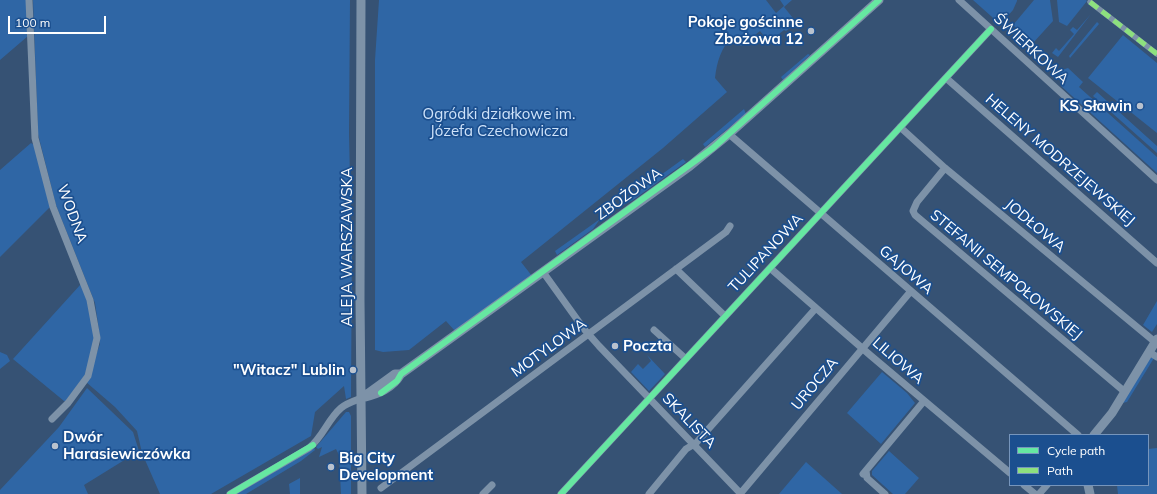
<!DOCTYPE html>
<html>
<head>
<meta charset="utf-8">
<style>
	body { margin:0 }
	#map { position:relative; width:1157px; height:494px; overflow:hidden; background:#365274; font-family:Mulish,sans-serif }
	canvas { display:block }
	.legend { position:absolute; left:1009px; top:434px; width:140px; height:52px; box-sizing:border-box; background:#1b4f8f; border:1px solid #7695bc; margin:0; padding:5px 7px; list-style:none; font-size:12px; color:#fff }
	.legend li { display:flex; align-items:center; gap:8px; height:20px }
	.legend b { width:20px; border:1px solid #7695bc }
	.scale { position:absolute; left:8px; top:16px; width:98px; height:18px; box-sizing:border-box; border:2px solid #fff; border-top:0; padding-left:5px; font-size:12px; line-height:14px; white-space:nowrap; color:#fff; -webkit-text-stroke:3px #1b4f8f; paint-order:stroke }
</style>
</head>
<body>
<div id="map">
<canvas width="1157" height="494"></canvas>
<ul class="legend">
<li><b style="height:5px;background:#66e7a1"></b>Cycle path</li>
<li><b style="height:5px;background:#8de07e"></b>Path</li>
</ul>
<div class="scale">100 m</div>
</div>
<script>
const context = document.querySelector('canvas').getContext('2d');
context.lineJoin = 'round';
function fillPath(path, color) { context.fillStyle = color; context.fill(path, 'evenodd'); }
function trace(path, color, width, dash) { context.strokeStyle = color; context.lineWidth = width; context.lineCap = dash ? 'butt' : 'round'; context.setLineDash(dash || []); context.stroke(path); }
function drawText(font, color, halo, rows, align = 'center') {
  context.font = font + ' Mulish,sans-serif'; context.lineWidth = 3.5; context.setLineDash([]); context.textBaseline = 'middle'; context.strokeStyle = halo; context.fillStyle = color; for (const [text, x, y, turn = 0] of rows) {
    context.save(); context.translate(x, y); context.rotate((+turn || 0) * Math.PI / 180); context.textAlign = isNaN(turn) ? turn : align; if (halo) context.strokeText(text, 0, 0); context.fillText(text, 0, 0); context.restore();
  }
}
const green = new Path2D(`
	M0 0H27L28 36 0 60Z
	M33 0H350L349 133 351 224 342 228V231L352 229 351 397 346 399 344 386 315 412 311 436 211 494H160L142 453 137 431 115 407 86 382 100 344V337L95 303 56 205 38 134Z
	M379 0H766L776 13 784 6 780 0H792L784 7 797 23 786 31 784 30 769 42 760 31 741 46 732 36C721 49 717 61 715 78L727 92 663 148 521 262 532 276 455 331 446 321 409 350 383 352 375 350V60Z
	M973 0H1017V1L1013 10 1005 19 1003 17 1000 20 1003 23 1001 25Z
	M1034 0H1050L1053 21 1033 43 1013 25Z
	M1057 0H1086L1087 1 1067 26 1059 22Z
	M1091 14 1058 57 1052 53 1056 48 1059 51 1074 34 1070 30 1073 27 1077 30Z
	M1097 22 1099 24 1070 58 1069 56Z
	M1123 35 1157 63V133L1088 78Z
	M808 54 810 55 783 80 781 77Z
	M1068 68 1083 82 1079 87 1157 157V173L1061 86 1060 80 1057 76 1062 70Z
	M1097 92 1157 146V153L1093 96Z
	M744 109 746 114 705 147 703 144Z
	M31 143 34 145 51 206 0 257V170Z
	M683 159 686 162 633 200 623 205 622 203Z
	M600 219 593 229 557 255 555 251Z
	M81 284 88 302 95 339 85 375 66 401H64L13 359Z
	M1157 301V324L1152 332 1143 325Z
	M0 352 7 355 10 361 0 369Z
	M647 355 665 374 649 391 631 372 638 364 643 369 651 361Z
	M1150 358H1154L1127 402 1122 403Z
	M882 372 907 393 915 403 881 444 847 413Z
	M87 388 133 432 139 451 84 485 88 494H0V490L59 427Z
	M346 412H349L351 416V494H341L339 455 336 449 319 457 322 447 318 449 316 447Z
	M313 445 315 450 301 461 246 494H230Z
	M1157 448V494H1118L1117 485H1148V449Z
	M889 451 919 478 905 494H893L872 475V471Z
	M806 462 842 494H779Z
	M300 478V494H290L289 484Z`);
const pedestrian = new Path2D(`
	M1090 2 1157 54`);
const minor = new Path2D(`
	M29 0 35 138 53 207 90 300 97 338 88 376 68 403 52 419
	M959 0 1157 180
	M946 78 1157 263
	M900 127 945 168 1155 342
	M729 134 1078 435
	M945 168 917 202 913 211 915 215 1125 392
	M770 268 870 355 1010 473
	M676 269 725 316
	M543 272 584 329 599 346 741 494
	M654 330 686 359
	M1149 352 1157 357
	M866 471 867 478 885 494
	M863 474 924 401
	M1024 485 1035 494
	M381 488 726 232 730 226
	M230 494 309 448C323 437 328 419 341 408 347 403 354 401 362 398
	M483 494 492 485
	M561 494 991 29
	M649 494 686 449 696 443 816 308
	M740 494 911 291
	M1039 494 1047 485`);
const tertiary = new Path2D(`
	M361 0 360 300 362 494
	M366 395 395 374H401
	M362 398C378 394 392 389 401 374L690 166 729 134 879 0
	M1094 435 1112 413 1157 339
	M1088 485 1090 494`);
const quiet = new Path2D(`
	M1090 2 1157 54`);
const cycleway = new Path2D(`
	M381 393 397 381 401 374 713 148 879 0
	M230 494 313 445
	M561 494 991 29`);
const markers = [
	[811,31,4,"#b9c2ce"],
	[1140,106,4,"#b9c2ce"],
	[615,346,4,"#b9c2ce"],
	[353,370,4,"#b9c2ce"],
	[55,446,4,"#b9c2ce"],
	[331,467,4,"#b9c2ce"]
];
const poiNames = [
	["Pokoje gościnne",803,22],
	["Zbożowa 12",803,39],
	["KS Sławin",1132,106],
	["Poczta",623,346,"left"],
	["\"Witacz\" Lublin",345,370],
	["Dwór",63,437,"left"],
	["Harasiewiczówka",63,454,"left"],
	["Big City",339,458,"left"],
	["Development",339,475,"left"]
];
const streetNames = [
	["ŚWIERKOWA",1031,49,43],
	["HELENY MODRZEJEWSKIEJ",1060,160,41],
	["ZBOŻOWA",629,194,-36],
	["WODNA",72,214,70],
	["JODŁOWA",1035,226,40],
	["ALEJA WARSZAWSKA",347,247,-90],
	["TULIPANOWA",766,253,-47],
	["GAJOWA",906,270,41],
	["STEFANII SEMPOŁOWSKIEJ",1006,275,40],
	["MOTYLOWA",549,348,-36],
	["LILIOWA",898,361,41],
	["UROCZA",815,384,-50],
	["SKALISTA",689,421,46]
];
const parkNames = [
	["Ogródki działkowe im.",499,114],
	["Józefa Czechowicza",499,131]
];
fillPath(green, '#2f66a5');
trace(pedestrian, '#7d92a8', 5.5);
trace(minor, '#7d92a8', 7);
trace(tertiary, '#7d92a8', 9);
trace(quiet, '#8de07e', 5, [10, 5]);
trace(cycleway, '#66e7a1', 6);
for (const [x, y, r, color] of markers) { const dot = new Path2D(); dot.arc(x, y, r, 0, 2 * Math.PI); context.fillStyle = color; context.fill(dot); trace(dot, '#1b4f8f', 1.5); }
drawText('bold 15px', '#fff', '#1b4f8f', poiNames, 'right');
drawText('15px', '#fff', '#1b4f8f', streetNames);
drawText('15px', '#cfe3fa', '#1b4f8f', parkNames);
</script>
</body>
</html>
